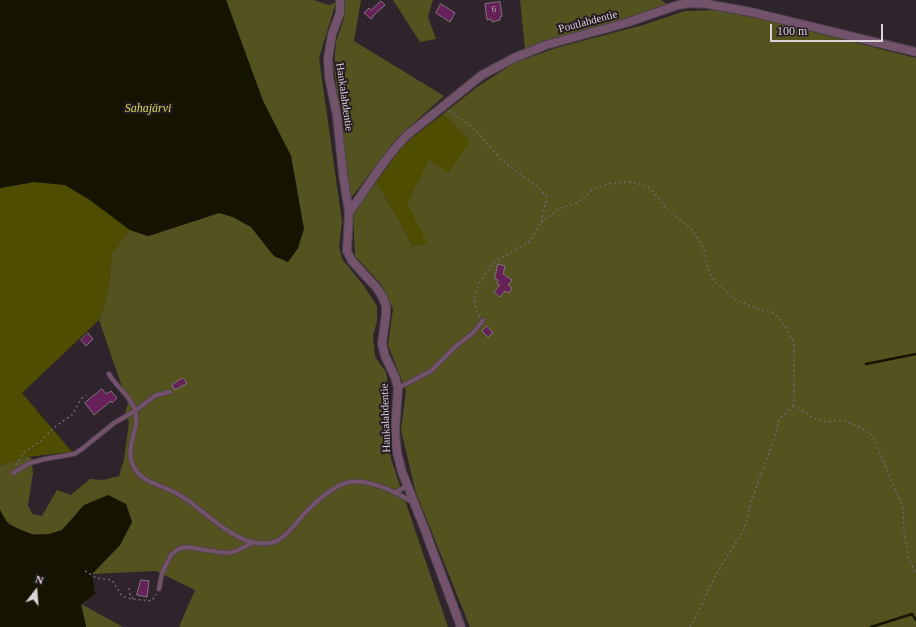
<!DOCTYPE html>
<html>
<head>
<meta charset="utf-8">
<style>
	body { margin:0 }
	#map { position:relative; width:916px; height:627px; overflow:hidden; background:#2f242c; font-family:"Times New Roman",serif }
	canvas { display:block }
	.north { position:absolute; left:16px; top:571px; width:40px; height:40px; -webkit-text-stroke:3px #251b22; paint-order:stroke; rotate:17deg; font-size:11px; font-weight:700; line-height:16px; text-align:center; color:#dad3d8 }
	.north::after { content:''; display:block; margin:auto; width:14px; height:18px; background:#dad3d8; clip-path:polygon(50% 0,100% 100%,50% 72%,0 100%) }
	.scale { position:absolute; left:770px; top:24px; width:113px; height:18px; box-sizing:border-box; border:2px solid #dad3d8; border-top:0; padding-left:5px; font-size:12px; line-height:14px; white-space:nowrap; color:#dad3d8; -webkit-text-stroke:3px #251b22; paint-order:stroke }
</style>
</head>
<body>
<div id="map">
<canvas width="916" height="627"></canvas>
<div class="north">N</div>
<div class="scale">100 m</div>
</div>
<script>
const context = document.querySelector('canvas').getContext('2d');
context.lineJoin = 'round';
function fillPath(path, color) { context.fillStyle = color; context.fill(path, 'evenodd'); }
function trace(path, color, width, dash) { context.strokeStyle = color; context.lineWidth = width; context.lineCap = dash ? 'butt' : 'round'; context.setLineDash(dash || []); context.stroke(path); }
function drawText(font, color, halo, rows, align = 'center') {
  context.font = font + ' "Times New Roman",serif'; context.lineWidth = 4; context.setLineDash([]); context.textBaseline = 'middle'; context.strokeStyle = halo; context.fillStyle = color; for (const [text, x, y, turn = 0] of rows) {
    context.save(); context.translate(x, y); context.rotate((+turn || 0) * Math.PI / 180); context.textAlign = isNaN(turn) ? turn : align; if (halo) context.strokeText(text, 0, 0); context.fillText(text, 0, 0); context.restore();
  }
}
const green = new Path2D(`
	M443 114 471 141 447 174 429 160 428 243 412 246 397 216 376 182 404 144Z
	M34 182 65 185 90 200 130 230 112 253 108 291 99 320 22 393 72 452 26 457 0 466V188Z`);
const forest = new Path2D(`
	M226 0H313L329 5 336 2 319 58 342 222 339 246 342 259 364 286 377 306V321L373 336 375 357 386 372 389 391 387 427 391 459 448 627H179L195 590 156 571 92 574 120 545 132 522 126 504 84 505C79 511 68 526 62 530 44 541 5 532 0 509 0 500 0 477 0 466L26 457H31L33 473 28 505 32 514 42 516 57 490 71 495 90 479 103 480 119 476 124 460 129 422 125 413 128 404 99 320 108 291 112 253 130 230 149 236 219 213 233 217 251 227 274 256 288 262 298 248 299 201 291 156 263 101Z
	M345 0H361L354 41 444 96 397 138 351 198 334 67 336 42 344 18Z
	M393 0H433L428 17 436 39 420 42Z
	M520 0H661L667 4 621 21 525 49Z
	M716 10 770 21 916 58V627H470L416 493 401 430 406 391 388 345 393 309 381 284 355 256 353 214 376 182 397 216 412 246 427 243 407 203 429 160 448 173 470 141 443 114 477 87 514 63 556 48 643 25 685 11Z
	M81 604 123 627H86Z`);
const water = new Path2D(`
	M0 0H226L263 101 291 156 304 229 298 248 288 262 274 256 251 227 233 217 219 213 148 236 130 230 90 200 65 185 34 182 0 188Z
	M108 495 126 504 132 522 120 545 92 574 95 594 81 604 86 627H0V510L8 524 33 535 49 534 62 530 84 505Z`);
const stream = new Path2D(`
	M866 364 916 354
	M871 627 912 614 916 620`);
const building = new Path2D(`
	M381 1 385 5 375 14 371 19 364 13 369 8 371 10Z
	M500 2 502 16 500 17V20L492 22 491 19 487 20 485 4Z
	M441 4 455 13 450 22 436 13Z
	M498 264 505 266 503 274 512 280 508 285 512 288 509 293 505 291 500 297 494 292 500 285 497 284 498 280 495 279Z
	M487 326 493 333 488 337 482 331Z
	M88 333 93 339 86 346 81 340Z
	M183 378 187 383 175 390 172 385Z
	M102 389 106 394 111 391 117 398 112 403 111 401 94 415 85 403Z
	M141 580 149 581 147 597 137 595Z`);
const path = new Path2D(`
	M449 110 475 130 502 160 538 187 547 197 541 223 529 242 494 262 479 284 474 300 477 312 480 317
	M541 223 558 209 577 203 595 188 613 183 633 182 650 188 666 208 691 229 703 247 709 271 715 282 736 300 758 309 774 313 785 326 794 343V405L813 418 826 422 841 420 858 426 872 435 903 507 904 531 909 559 916 574
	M16 465 24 452 41 441 56 426 72 415 81 399 86 395
	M85 571 97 578 112 580 122 596 131 599 152 601 156 594
	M129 588 130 594 133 599
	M690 627 698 613 715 576 744 530 752 499 775 437 779 420 794 405`);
const service = new Path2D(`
	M109 374C116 387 131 396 135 410 141 430 122 449 135 469 144 482 152 482 165 488 174 491 181 496 189 501 206 514 232 538 252 542 280 549 288 532 304 514 314 503 335 484 350 482 369 479 396 492 412 502
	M398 388 431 371 456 346 473 333 483 320
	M13 473 30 463 45 459 74 454 82 449 114 423 135 411 156 395 170 392
	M395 492 402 489 407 484
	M159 589 162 573 171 555 178 549 187 547 224 553 234 552 252 543`);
const minor = new Path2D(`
	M340 0V13L332 34 328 59 329 77 337 116 343 174 349 213 347 251 352 261 376 287 382 296 386 306V314L382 344 385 356 395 377 398 388 395 431 397 452 402 472 423 525 461 627
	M349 213C367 187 384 159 406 136L482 75 514 58 546 45 626 23 678 5 692 3 707 4 751 12 916 52`);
const numberNames = [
	["6",494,10]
];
const streetNames = [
	["Poutlahdentie",588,22,-15],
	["Hankalahdentie",344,97,82],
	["Hankalahdentie",386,418,-92]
];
const waterNames = [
	["Sahajärvi",148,109]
];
fillPath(green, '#4e4d00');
fillPath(forest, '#545320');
fillPath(water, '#151400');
trace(stream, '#151400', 2.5);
fillPath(building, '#652158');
trace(building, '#81757e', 1);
trace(service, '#4a4048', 5.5);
trace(minor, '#4a4048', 10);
trace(path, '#70666d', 1.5, [2, 3]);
trace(service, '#73536b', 4);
trace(minor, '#73536b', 8);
drawText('9px', '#bda6b8', null, numberNames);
drawText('11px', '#dad3d8', '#251b22', streetNames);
drawText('italic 12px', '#d9d857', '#251b22', waterNames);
</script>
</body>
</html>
